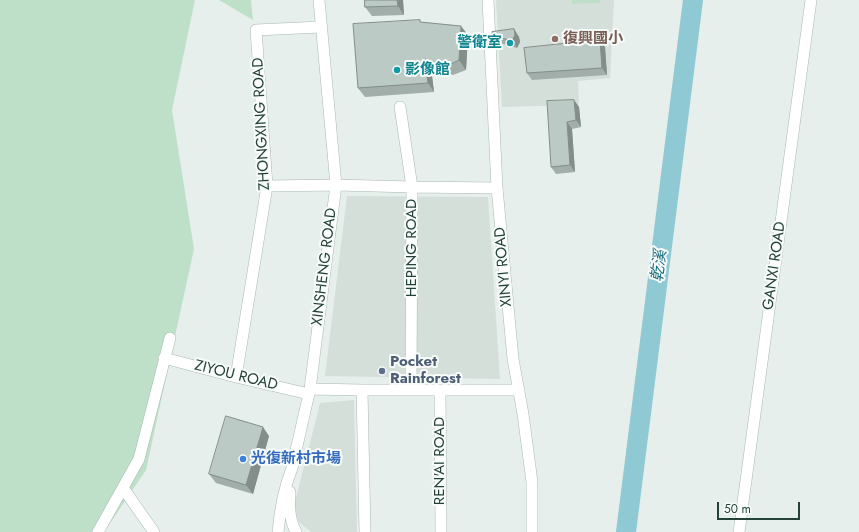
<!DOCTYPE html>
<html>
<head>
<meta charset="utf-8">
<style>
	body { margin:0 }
	#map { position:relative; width:859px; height:532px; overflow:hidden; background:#e6efeb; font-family:Jost,sans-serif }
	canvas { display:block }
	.scale { position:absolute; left:717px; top:502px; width:83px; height:18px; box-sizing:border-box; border:2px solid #24423a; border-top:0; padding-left:5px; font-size:12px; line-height:14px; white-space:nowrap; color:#24423a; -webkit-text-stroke:3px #f7fbf9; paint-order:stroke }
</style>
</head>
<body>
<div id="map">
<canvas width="859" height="532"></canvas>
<div class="scale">50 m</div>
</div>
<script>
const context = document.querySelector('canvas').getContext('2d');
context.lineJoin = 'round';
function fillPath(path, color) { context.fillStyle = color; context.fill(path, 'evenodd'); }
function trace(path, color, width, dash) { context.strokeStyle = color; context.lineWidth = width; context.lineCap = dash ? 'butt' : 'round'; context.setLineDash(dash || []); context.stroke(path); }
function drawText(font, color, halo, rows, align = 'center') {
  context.font = font + ' Jost,"Noto Sans TC",sans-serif'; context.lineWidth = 4; context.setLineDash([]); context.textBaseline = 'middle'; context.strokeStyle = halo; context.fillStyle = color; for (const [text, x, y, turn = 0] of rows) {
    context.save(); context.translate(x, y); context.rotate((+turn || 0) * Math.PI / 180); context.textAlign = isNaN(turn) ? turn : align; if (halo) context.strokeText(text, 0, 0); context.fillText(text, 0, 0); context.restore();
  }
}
const built = new Path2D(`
	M496 0H614L610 78 578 81 579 105 502 107Z
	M347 196 488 197 500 379 325 376Z
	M354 400 357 532H311L299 522 294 506 320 403Z`);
const green = new Path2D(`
	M0 0H195L172 110 194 249 146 470 104 532H0Z
	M219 0H251L253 20Z
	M572 0H600V3L572 4Z`);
const river = new Path2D(`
	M626 532 693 0`);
const minor = new Path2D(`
	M488 0 497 188 513 359 523 414 532 482V532
	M400 107 412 187 411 390
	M267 186 336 185 412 187 497 188
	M164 358 236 377 309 394
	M236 377 267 186 256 30 321 27
	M310 389 362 390H519
	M362 390 365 532
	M440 390 441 532
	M123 488 154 532
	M290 492C289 506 289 519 296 532
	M98 532 139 459 170 338
	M278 532C280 510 284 488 292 468L310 389 336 185 319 0
	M739 532 811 0`);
const wall = new Path2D(`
	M365 0H403L404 15 372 16 365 7Z
	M422 22 468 35 466 70 453 75 431 68 434 92 365 97 358 88Z
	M514 29 519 37 520 42 517 48 497 42 492 35Z
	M600 40 605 47 607 75 532 80 527 73Z
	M574 100 579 107 581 127 572 129 575 172 556 174 551 167Z
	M269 436 253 494 216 483 209 474Z`);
const shadedWall = new Path2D(`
	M397 0H403L404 15 398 6Z
	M461 26 468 35 466 70 459 60Z
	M514 29 519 37 520 42 517 48 512 41Z
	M600 40 605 47 607 75 602 68Z
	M425 59 431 68 434 92 428 83Z
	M574 100 579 107 581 127 576 120Z
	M567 122 572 129 575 172 570 165Z
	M263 427 269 436 253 494 246 485Z`);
const building = new Path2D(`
	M365 0H397L398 6 365 7Z
	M420 20V22L461 26 459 60 447 66 425 59 428 83 358 88 353 24Z
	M514 29 515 35 512 41 492 35V32Z
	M600 40 602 68 527 73 524 48Z
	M574 100 576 120 567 122 570 165 551 167 547 101Z
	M226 416 263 427 246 485 209 474Z`);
const markers = [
	[555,39,4,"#8d6e63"],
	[510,43,4,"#0f9aa8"],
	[397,70,4,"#0f9aa8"],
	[382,371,4,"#5c6f8a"],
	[243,459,4,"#3f7fe0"]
];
const educationNames = [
	["復興國小",563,39]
];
const cultureNames = [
	["警衛室",502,43],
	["影像館",405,70,"left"]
];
const streetNames = [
	["ZHONGXING ROAD",262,124,-93],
	["HEPING ROAD",412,248,-90],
	["GANXI ROAD",775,266,-82],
	["XINSHENG ROAD",325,267,-83],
	["XINYI ROAD",504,267,-95],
	["ZIYOU ROAD",236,376,14],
	["REN'AI ROAD",440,461,-90]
];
const serviceNames = [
	["Pocket",390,362],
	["Rainforest",390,379]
];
const shopNames = [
	["光復新村市場",251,459]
];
const waterNames = [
	["乾溪",660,266,-83]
];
fillPath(built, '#d4dfda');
fillPath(green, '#bfe0c8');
trace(river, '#8ec9d4', 20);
trace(minor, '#a8b8b2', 12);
trace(minor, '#fff', 11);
fillPath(wall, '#a1aea9');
fillPath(shadedWall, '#838d89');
fillPath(building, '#bbcac4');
trace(building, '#838d89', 1);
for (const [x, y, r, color] of markers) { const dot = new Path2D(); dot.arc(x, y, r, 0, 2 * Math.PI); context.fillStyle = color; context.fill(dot); trace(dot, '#f7fbf9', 1.5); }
drawText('bold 15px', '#785e54', '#f7fbf9', educationNames, 'left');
drawText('bold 15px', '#0d838f', '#f7fbf9', cultureNames, 'right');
drawText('15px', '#24423a', '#f7fbf9', streetNames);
drawText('bold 15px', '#4e5e75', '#f7fbf9', serviceNames, 'left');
drawText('bold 15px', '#366cbe', '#f7fbf9', shopNames, 'left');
drawText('italic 16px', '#1c6f80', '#f7fbf9', waterNames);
</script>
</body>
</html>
